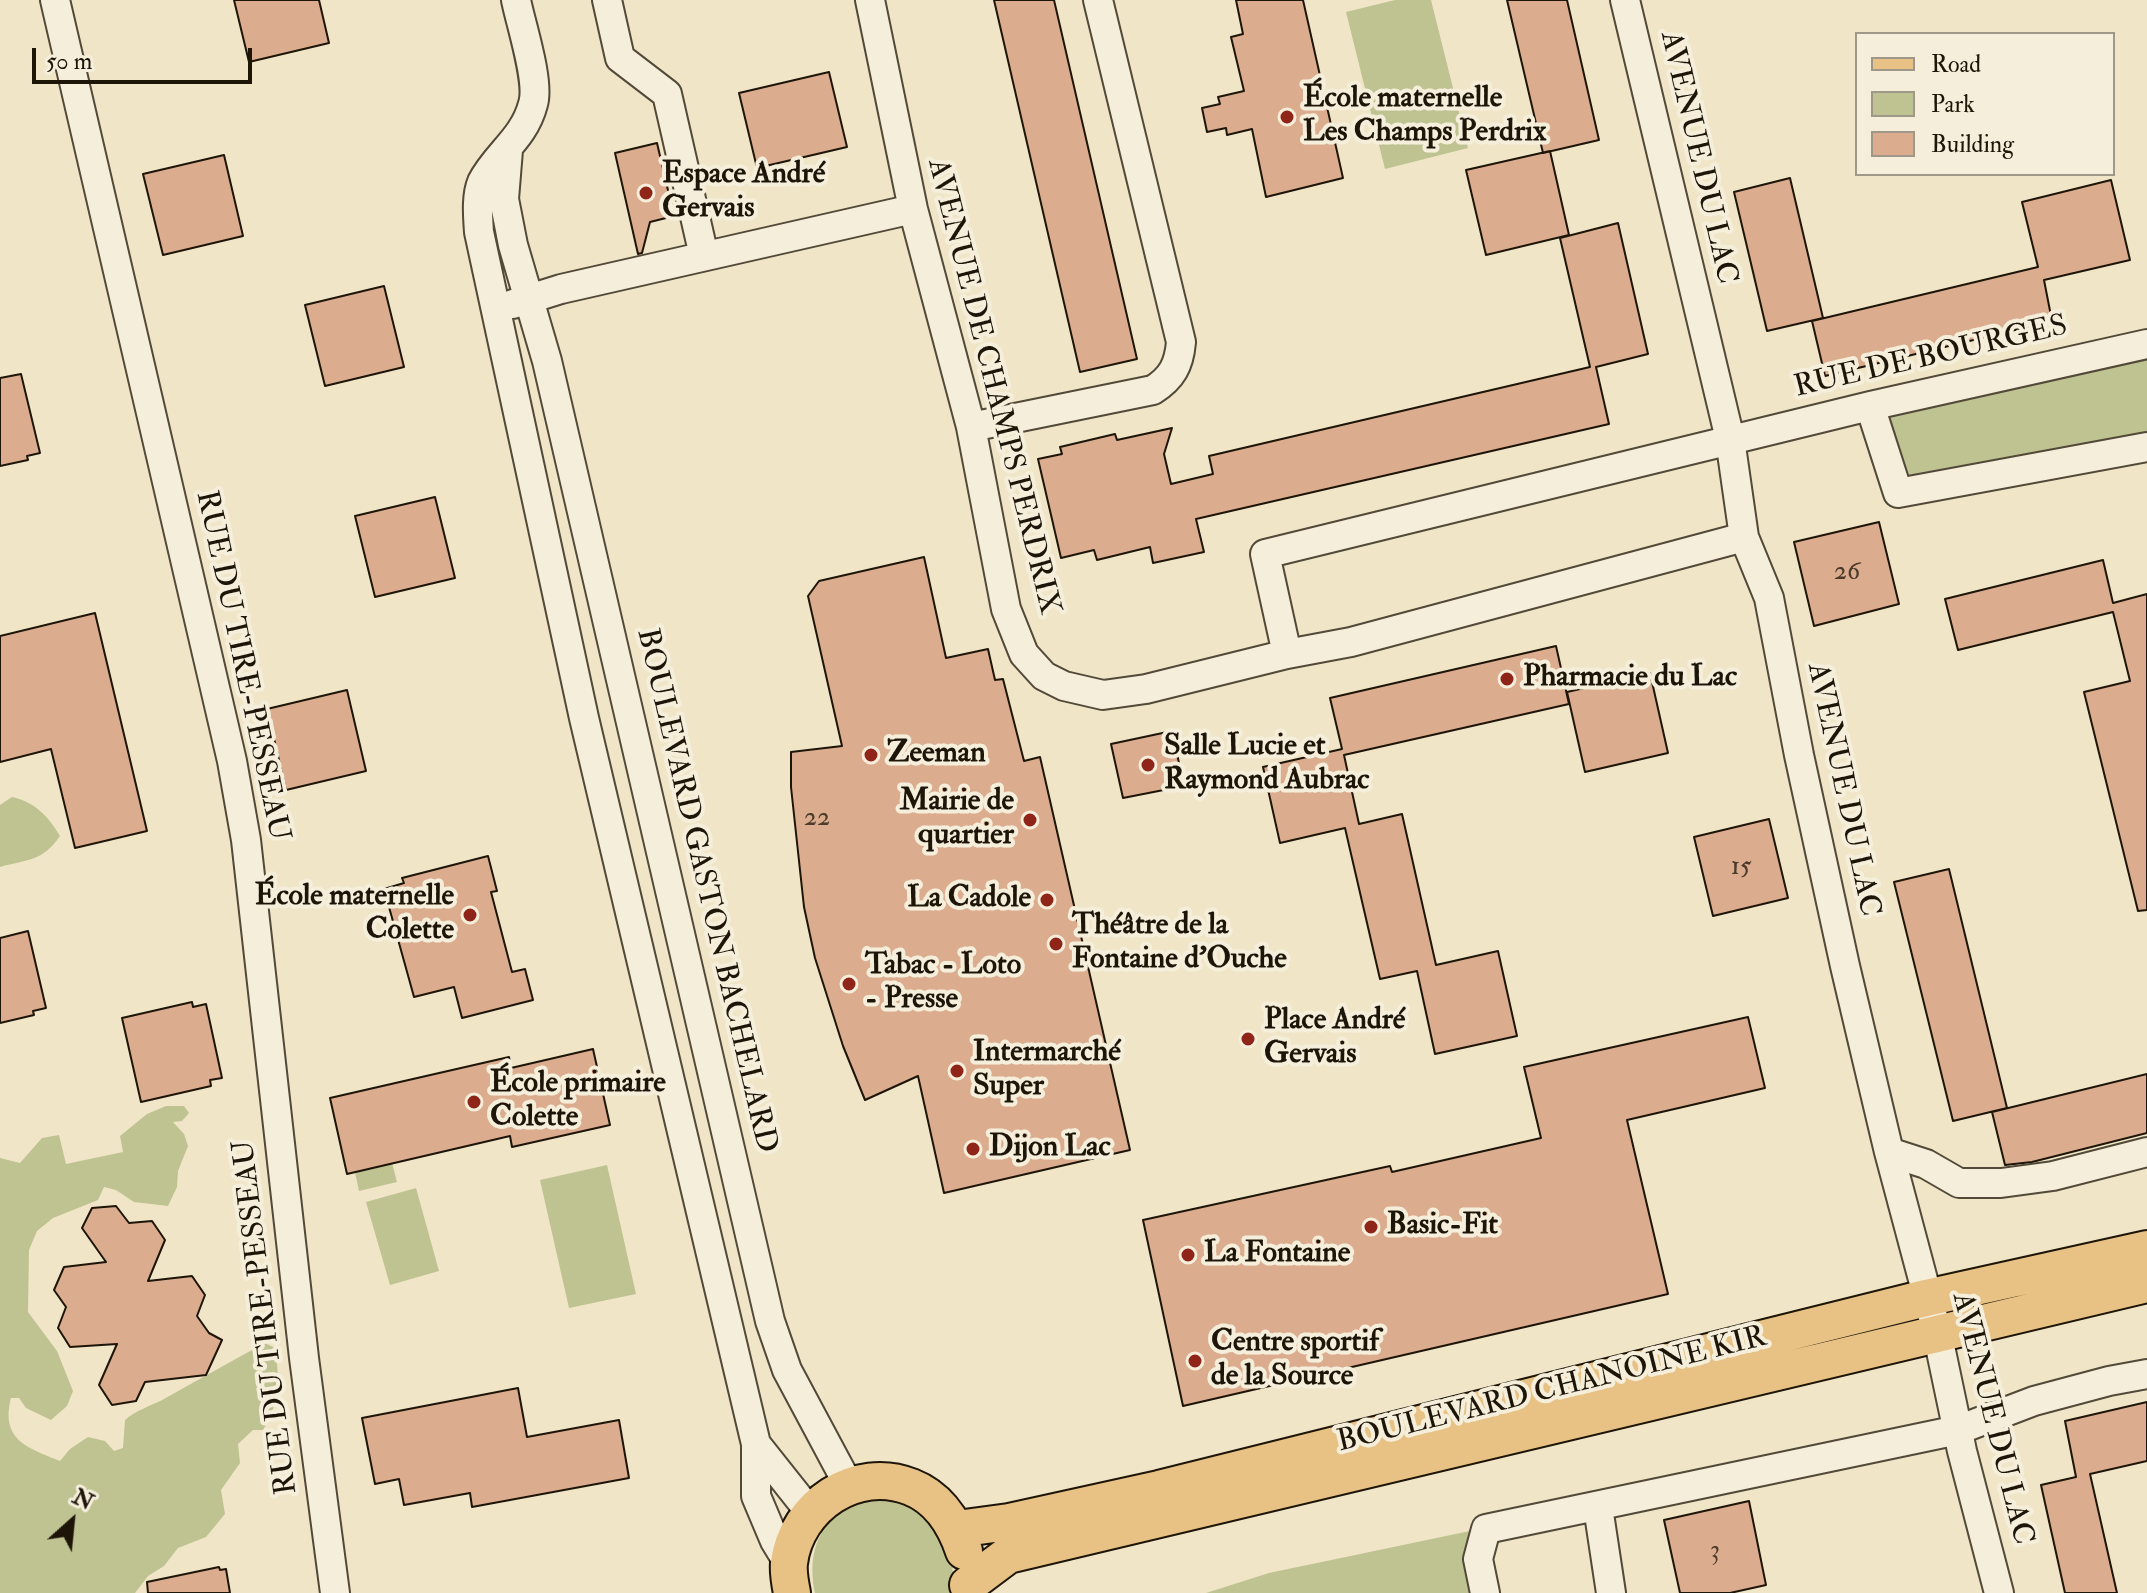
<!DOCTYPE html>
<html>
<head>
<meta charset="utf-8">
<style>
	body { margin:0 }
	#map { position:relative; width:2147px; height:1593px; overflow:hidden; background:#f0e5c7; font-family:"IM FELL Double Pica",serif }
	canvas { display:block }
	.legend { position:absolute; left:1855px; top:32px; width:260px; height:144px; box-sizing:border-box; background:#f5eedb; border:2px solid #9f9787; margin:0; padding:10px 14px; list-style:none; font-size:24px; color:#1e1509 }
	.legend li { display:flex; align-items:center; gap:16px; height:40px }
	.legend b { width:40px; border:2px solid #9f9787 }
	.north { position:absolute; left:32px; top:1481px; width:80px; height:80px; -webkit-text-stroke:6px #f5eedb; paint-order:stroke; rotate:27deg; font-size:22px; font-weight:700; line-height:32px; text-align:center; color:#1e1509 }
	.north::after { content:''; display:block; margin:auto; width:28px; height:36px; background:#1e1509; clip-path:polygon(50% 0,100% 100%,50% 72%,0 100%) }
	.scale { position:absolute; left:32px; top:48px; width:220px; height:36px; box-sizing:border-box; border:4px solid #1e1509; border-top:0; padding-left:10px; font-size:24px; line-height:28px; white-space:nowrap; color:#1e1509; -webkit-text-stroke:6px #f5eedb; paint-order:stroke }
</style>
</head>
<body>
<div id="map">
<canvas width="2147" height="1593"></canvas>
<ul class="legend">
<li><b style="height:10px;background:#e8c284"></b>Road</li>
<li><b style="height:22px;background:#bfc392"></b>Park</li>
<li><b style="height:22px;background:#dbac8e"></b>Building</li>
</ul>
<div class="north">N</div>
<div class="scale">50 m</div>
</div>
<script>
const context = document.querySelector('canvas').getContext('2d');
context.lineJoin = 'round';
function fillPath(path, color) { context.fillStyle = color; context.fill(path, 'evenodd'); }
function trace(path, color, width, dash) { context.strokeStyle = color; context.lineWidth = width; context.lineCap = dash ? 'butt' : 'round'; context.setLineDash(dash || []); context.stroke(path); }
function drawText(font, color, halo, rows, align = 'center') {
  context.font = font + ' "IM FELL Double Pica",serif'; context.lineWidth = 8; context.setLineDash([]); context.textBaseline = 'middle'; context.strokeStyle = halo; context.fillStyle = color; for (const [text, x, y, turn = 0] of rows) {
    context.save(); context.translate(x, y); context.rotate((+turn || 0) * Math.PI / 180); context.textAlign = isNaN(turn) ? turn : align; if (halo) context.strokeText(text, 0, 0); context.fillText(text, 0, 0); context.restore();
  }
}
const green = new Path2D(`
	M1395 0H1431L1468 148 1385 169 1346 12Z
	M2147 347V439L1903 482 1877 410Z
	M12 797C35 802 48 816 60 836 42 862 28 859 0 867V805Z
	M166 1106H184L189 1113 182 1121 173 1122 184 1134 188 1146 178 1171 177 1187 168 1206 134 1202 116 1190 104 1187 98 1200 53 1218 37 1231 29 1250 28 1312 57 1351 73 1391 67 1406 51 1420 26 1408 19 1398H11C0 1440 28 1448 60 1461L70 1449 88 1437 105 1441 114 1451 123 1448 125 1420C136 1410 151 1406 164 1399 198 1380 231 1361 265 1343L275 1348C280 1375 279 1407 263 1430H253L238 1444 240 1463 221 1490 225 1514 206 1537 178 1548 164 1566 148 1576 135 1593H0V1158L20 1163 42 1138 59 1135 66 1164 123 1152 120 1136 147 1114Z
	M392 1163 397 1182 359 1191 355 1172Z
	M607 1165 636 1294 569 1308 540 1180Z
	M416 1188 439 1271 390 1285 366 1202Z
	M886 1498 909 1504 929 1516 952 1556 953 1579 949 1593H815C804 1538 831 1504 886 1498Z
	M1489 1527 1477 1593H1206L1269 1573Z`);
const building = new Path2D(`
	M234 0H319L329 43 249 62Z
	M994 0H1054L1137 359 1080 372Z
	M1236 0H1303L1343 178 1266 197 1252 129 1227 135 1226 128 1207 132 1202 108 1220 104 1218 97 1244 91 1231 37 1243 34Z
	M1507 0H1567L1599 140 1543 153Z
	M829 72 847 147 757 168 739 93Z
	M657 143 674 216 650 222 642 253 638 254 615 153Z
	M1550 151 1569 235 1486 255 1466 170Z
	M224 155 243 236 163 255 143 174Z
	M1790 178 1823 318 1767 331 1734 192Z
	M2111 180 2130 260 2044 280 2052 321 1825 376 1812 321 2038 267 2022 202Z
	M1618 223 1648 354 1596 367 1609 424 1196 519 1204 552 1153 563 1150 547 1097 560 1094 550 1061 558 1038 459 1062 454 1060 447 1115 434 1117 440 1172 428 1164 454 1171 484 1213 474 1209 456 1590 367 1560 238Z
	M384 286 404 367 325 386 305 305Z
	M21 374 40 453 27 456 28 460 0 466V378Z
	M435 497 455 578 375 597 355 516Z
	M1879 522 1899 604 1814 626 1794 542Z
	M924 557 946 658 988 649 995 680 1003 679 1024 761 1040 757 1130 1150 944 1193 918 1076 865 1100 843 1046 815 958 804 907 791 787V752L842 746 808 596 819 581Z
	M2103 560 2113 603 2147 594V910L2138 911 2084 692 2130 681 2113 612 1958 650 1945 599Z
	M95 613 147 831 75 848 51 749 0 762V636Z
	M1556 646 1569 704 1344 755 1359 824 1402 814 1436 965 1498 951 1517 1036 1435 1054 1417 971 1380 979 1345 828 1280 843 1263 767 1342 749 1330 698Z
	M1650 673 1668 753 1585 772 1567 692Z
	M347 690 366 771 286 790 267 709Z
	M1172 731 1184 786 1123 798 1111 744Z
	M1769 819 1788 898 1713 916 1694 837Z
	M488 856 497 891 491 892 512 972 525 969 533 1000 462 1018 454 987 414 997 384 889 404 883 402 878Z
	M1949 869 2007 1108 1953 1121 1894 882Z
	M28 931 46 1008 33 1011 34 1015 0 1023V938Z
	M192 1002 193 1007 206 1004 222 1078 210 1080 211 1086 141 1102 122 1018Z
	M1748 1017 1765 1088 1627 1120 1668 1294 1183 1406 1143 1220 1390 1166 1392 1172 1541 1138 1524 1067Z
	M593 1049 610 1125 512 1147 510 1136 347 1174 330 1098 509 1057 511 1068Z
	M2147 1074V1133L2032 1162 2005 1165 1992 1112Z
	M116 1206 129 1223 152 1221 165 1240 148 1281 192 1276 205 1295 197 1316 209 1333 222 1340 206 1375 145 1382 136 1401 112 1405 99 1385 117 1344 70 1347 58 1328 66 1307 54 1290 64 1267 106 1262 82 1228 92 1208Z
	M518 1388 527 1437 619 1420 629 1478 472 1507 470 1493 404 1505 399 1479 375 1484 362 1418Z
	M2147 1402V1461L2090 1474 2117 1593H2065L2041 1485 2076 1477 2065 1421Z
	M1749 1501 1766 1585 1730 1593H1680L1664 1520Z
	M219 1567 220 1570 226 1569 230 1593H148L147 1582Z`);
const minor = new Path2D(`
	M55 0 232 761 246 840 304 1358 335 1593
	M516 0C521 25 540 82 533 104 524 139 496 154 482 182 476 196 478 217 479 232L584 718 756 1444V1496L775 1541 789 1564
	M607 0 620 58 667 94 704 256
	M870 0 913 209 971 427 1006 609 1024 654 1044 676 1064 686 1103 695 1146 689 1287 654 1351 642 1744 537
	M1625 0 1730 439 1744 537 1769 598 1799 755 1845 966 1889 1152 1937 1332 1962 1451 1999 1593
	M508 150 504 199 513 245 547 361 770 1321 787 1370 849 1486
	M513 304 561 289 913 209
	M1870 406 1898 493 2147 447
	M971 427 1153 390C1172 378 1179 365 1181 342L1098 0
	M1287 654 1265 554 1870 406 2147 344
	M1889 1152 1926 1164 1959 1183H2001L2053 1176 2147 1152
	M756 1444 810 1512
	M1598 1507 1611 1593
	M1485 1593 1478 1559 1486 1529 1958 1430 2034 1401 2109 1381 2147 1374`);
const major = new Path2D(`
	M957 1529 1009 1522 1159 1489 1926 1298 2147 1249
	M968 1585 1008 1555 2147 1284
	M792 1593C790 1583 788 1572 789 1563 796 1506 856 1465 911 1487 939 1498 955 1524 964 1551`);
const markers = [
	[1287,117,8,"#8f2418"],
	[646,193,8,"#8f2418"],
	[1507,679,8,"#8f2418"],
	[871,755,8,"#8f2418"],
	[1148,765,8,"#8f2418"],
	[1030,820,8,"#8f2418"],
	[1047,900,8,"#8f2418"],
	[470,915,8,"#8f2418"],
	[1056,944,8,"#8f2418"],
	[849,984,8,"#8f2418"],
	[1248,1039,8,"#8f2418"],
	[957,1071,8,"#8f2418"],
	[474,1102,8,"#8f2418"],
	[973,1149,8,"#8f2418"],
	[1371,1227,8,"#8f2418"],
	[1188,1255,8,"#8f2418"],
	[1195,1361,8,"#8f2418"]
];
const numberNames = [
	["26",1847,573],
	["22",817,819],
	["15",1741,868],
	["3",1715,1552]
];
const poiNames = [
	["École maternelle",1303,100],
	["Les Champs Perdrix",1303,134],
	["Espace André",662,176],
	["Gervais",662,210],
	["Pharmacie du Lac",1523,679],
	["Salle Lucie et",1164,748],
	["Raymond Aubrac",1164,782],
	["Zeeman",887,755],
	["Mairie de",1014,803,"right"],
	["quartier",1014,837,"right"],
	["École maternelle",454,898,"right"],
	["Colette",454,932,"right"],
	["La Cadole",1031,900,"right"],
	["Théâtre de la",1072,927],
	["Fontaine d'Ouche",1072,961],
	["Tabac - Loto",865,967],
	["- Presse",865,1001],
	["Place André",1264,1022],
	["Gervais",1264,1056],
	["Intermarché",973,1054],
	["Super",973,1088],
	["École primaire",490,1085],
	["Colette",490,1119],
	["Dijon Lac",989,1149],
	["Basic-Fit",1387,1227],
	["La Fontaine",1204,1255],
	["Centre sportif",1211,1344],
	["de la Source",1211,1378]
];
const streetNames = [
	["AVENUE DU LAC",1697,158,77],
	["RUE DE BOURGES",1931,358,-13],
	["AVENUE DE CHAMPS PERDRIX",992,387,76],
	["RUE DU TIRE-PESSEAU",241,666,78],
	["AVENUE DU LAC",1842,790,78],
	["BOULEVARD GASTON BACHELARD",705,891,77],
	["RUE DU TIRE-PESSEAU",267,1317,-97],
	["BOULEVARD CHANOINE KIR",1552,1391,-14],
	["AVENUE DU LAC",1991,1419,76]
];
fillPath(green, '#bfc392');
fillPath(building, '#dbac8e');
trace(building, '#1e1509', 2);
trace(minor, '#524938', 32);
trace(major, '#1e1509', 40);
trace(minor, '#f5eedb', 28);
trace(major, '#e8c284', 36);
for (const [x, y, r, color] of markers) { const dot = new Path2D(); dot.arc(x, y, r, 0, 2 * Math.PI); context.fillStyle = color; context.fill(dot); trace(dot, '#f5eedb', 3); }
drawText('26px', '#4d3b2a', null, numberNames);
drawText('bold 30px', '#1e1509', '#f5eedb', poiNames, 'left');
drawText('30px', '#1e1509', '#f5eedb', streetNames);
</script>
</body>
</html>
